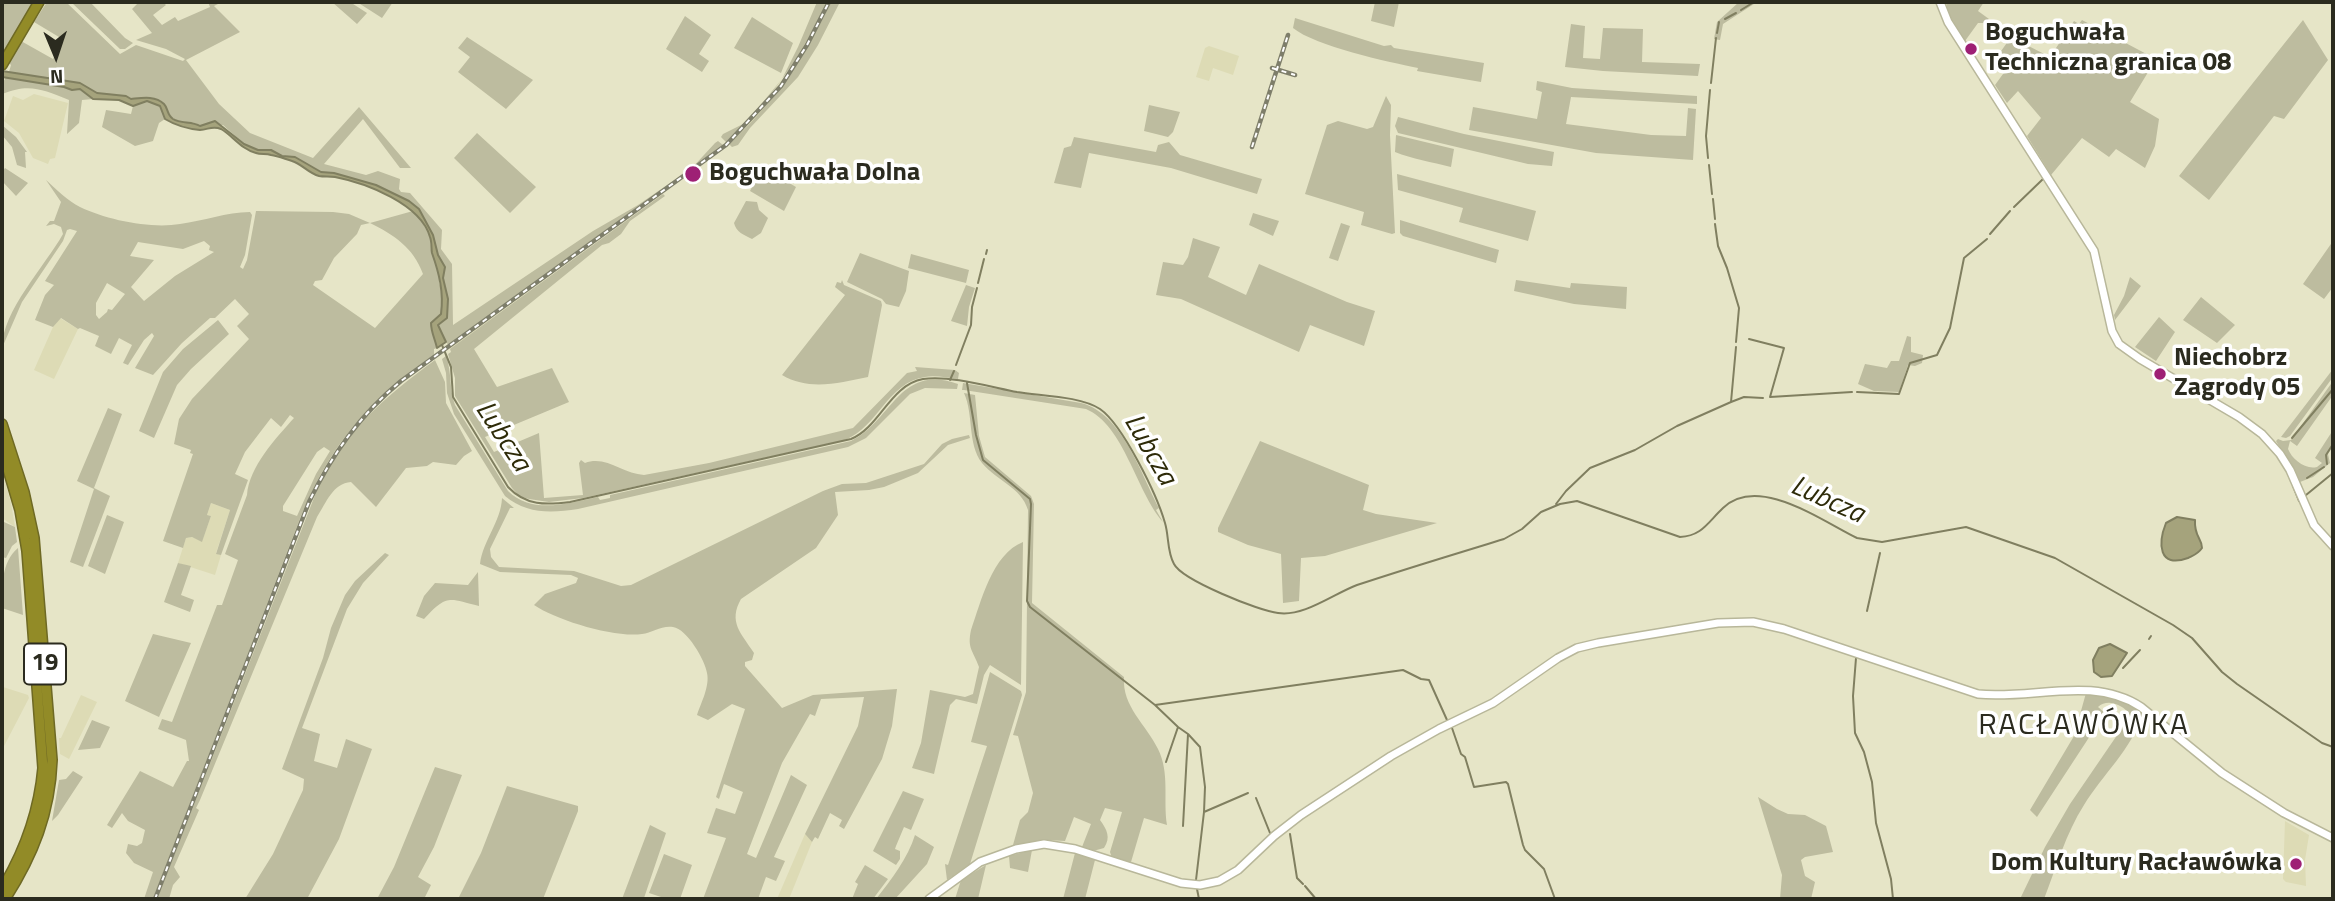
<!DOCTYPE html>
<html>
<head>
<meta charset="utf-8">
<style>
	body { margin:0 }
	#map { position:relative; width:2335px; height:901px; overflow:hidden; background:#e6e5c7; font-family:"Titillium Web",sans-serif }
	canvas { display:block }
	.frame { position:absolute; inset:0; border:4px solid #2b2b1f; pointer-events:none }
	.north { position:absolute; left:21px; top:21px; width:70px; height:70px; -webkit-text-stroke:5px #fff; paint-order:stroke; rotate:178deg; font-size:19px; font-weight:700; line-height:28px; text-align:center; color:#2b2b1f }
	.north::after { content:''; display:block; margin:auto; width:24px; height:32px; background:#2b2b1f; clip-path:polygon(50% 0,100% 100%,50% 72%,0 100%) }
</style>
</head>
<body>
<div id="map">
<canvas width="2335" height="901"></canvas>
<div class="frame"></div>
<div class="north">N</div>
</div>
<script>
const context = document.querySelector('canvas').getContext('2d');
context.lineJoin = 'round';
function fillPath(path, color) { context.fillStyle = color; context.fill(path, 'evenodd'); }
function trace(path, color, width, dash) { context.strokeStyle = color; context.lineWidth = width; context.lineCap = dash ? 'butt' : 'round'; context.setLineDash(dash || []); context.stroke(path); }
function drawText(font, color, halo, rows, align = 'center') {
  context.font = font + ' "Titillium Web",sans-serif'; context.lineWidth = 7; context.setLineDash([]); context.textBaseline = 'middle'; context.strokeStyle = halo; context.fillStyle = color; for (const [text, x, y, turn = 0] of rows) {
    context.save(); context.translate(x, y); context.rotate((+turn || 0) * Math.PI / 180); context.textAlign = isNaN(turn) ? turn : align; if (halo) context.strokeText(text, 0, 0); context.fillText(text, 0, 0); context.restore();
  }
}
const built = new Path2D(`
	M827 2H831L811 43 786 83 770 104 729 144 450 349 448 345 723 145 751 118 787 74Z
	M1209 46 1239 56 1233 75 1213 68 1209 81 1196 77 1205 48Z
	M34 94 68 103 55 158 50 159 48 164 33 158 19 133 4 121 13 96 23 100Z
	M60 318 78 329 54 379 34 370 53 327Z
	M2 470 11 503 15 527 2 518Z
	M211 503 230 510 216 553 221 555 215 575 178 563 186 538 192 537 202 541 211 516 207 515Z
	M3 687 28 695 29 698 2 750Z
	M81 695 97 702 69 759 60 754 59 738H61Z
	M2285 821 2309 835 2305 860 2306 886 2286 882 2283 879Z
	M805 834 812 842 789 899H777Z`);
const green = new Path2D(`
	M2 2H34L2 55Z
	M47 2H66L120 54 136 45 183 61 185 59 166 49 136 40 152 33 132 9 139 2H163L166 5 153 15 162 25 175 17 178 21 210 7 208 2H222L214 6 240 32 186 60 219 104 250 133 313 158 359 107 411 168H400L363 119 324 164 366 175 378 171 400 179 399 189 401 192 410 193 442 230 441 249 452 264 453 325 593 231 638 205 692 168 715 143 718 141 723 145 448 345 438 325 447 318 448 299 443 278 445 267 438 255 433 235 419 209 409 201 376 185 334 173 321 172 295 157 282 156 271 150H258L244 144 223 125 200 126 195 123 178 121 172 118 164 104 155 100 130 99 125 96 97 93 80 83 9 72 11 65 9 63 21 41 53 59 64 40 34 22Z
	M71 2H90L125 38 133 43 125 49H120Z
	M332 2H350L367 13 357 24Z
	M357 2H393L382 18Z
	M817 2H827C800 58 771 100 726 142L721 137 723 134 743 124 758 108 782 79 798 47Z
	M831 2H840L818 45 798 77 750 128 738 145 732 147 729 144C774 103 805 57 831 2Z
	M1375 2H1399L1394 27 1371 21Z
	M1739 2H1757L1723 24 1720 40 1714 39 1717 22Z
	M1946 2H1984L1978 11 1989 19 1983 23H1978L1965 41 1948 13Z
	M685 16 711 35 699 54 709 61 702 72 666 49Z
	M752 17 793 43 781 73 734 48Z
	M1295 18 1384 46 1391 45 1394 48 1484 63 1481 82 1417 71 1418 68C1388 62 1315 46 1293 28Z
	M2082 20 2156 59 2130 102 2159 119 2155 146 2145 168 2116 149 2109 157 2082 138 2051 175 2027 136 2041 118 2018 91 2007 103 1995 85 2011 63 1999 54 2011 37 2050 57 2074 21 2079 24Z
	M2303 20 2328 60 2284 119 2274 116 2209 200 2179 176Z
	M1571 24 1585 26 1583 58 1600 59 1603 28 1643 29 1642 62 1700 64 1698 76 1603 71 1565 67Z
	M467 37 533 80 506 109 458 72 470 57 458 48Z
	M6 77 64 87 71 90 80 89 93 99 82 100 79 123 67 134 69 100C42 89 29 83 2 94V84Z
	M1537 81 1572 88 1697 96V104L1571 97 1566 124 1651 135 1686 136 1688 108 1696 109 1693 160 1596 153 1469 130 1473 107 1537 119 1542 92 1536 90Z
	M1386 96 1391 105 1390 135 1395 233 1392 234 1361 225 1364 212 1305 194 1327 125 1338 121 1367 129 1373 127Z
	M147 101 160 106 165 119 159 123 153 141 135 146 102 127 106 110 131 114 133 106Z
	M1149 105 1180 112 1173 132 1168 137 1144 131Z
	M1398 117 1464 134 1554 152 1552 166 1528 164 1398 133 1395 126Z
	M2 125 16 137 27 152H25L26 168 17 165 12 147 2 135Z
	M477 133 536 187 510 213 454 158Z
	M1396 135 1454 149 1451 167C1432 162 1412 159 1395 152Z
	M1074 137 1156 152 1158 145 1169 142 1180 155 1262 179 1257 194 1171 168 1089 153 1081 188 1054 183 1064 148 1071 146Z
	M762 167 796 187 784 211 750 191Z
	M5 168 28 183 16 196 2 181V172Z
	M1397 174 1536 211 1528 241 1459 222 1463 208 1398 190Z
	M46 180C56 189 68 201 80 207 107 220 151 229 180 224 204 221 226 212 250 212L252 215 245 255 240 267 243 269 247 260 256 211 333 212 349 214 370 223 413 211 418 216 430 235 431 250 440 270 439 282 442 293 441 314 431 323 437 348 434 349V355C366 406 335 437 301 516L153 899H144L153 872 134 863 126 853 128 844 137 846 142 843 145 830 128 821 122 813 112 828 107 825 140 771 173 787 187 761H189L186 740 158 729 162 719 172 722 217 605H222L238 560 225 554 247 495C249 467 276 438 294 418L290 415 281 427 271 418 245 452 235 474 248 480 221 555 216 554 230 510 211 503 207 515 211 516 202 542 192 537 186 538 183 548 163 541 193 454 190 453 191 450 174 444 179 419 192 399 249 339 237 326 249 314 235 299 215 318H210L182 343 153 375 135 368 154 336 152 333 144 340 128 365 123 363 132 345 119 338 111 354 95 346 99 336 80 328 78 329 61 318 53 327 35 320 45 295 54 285 45 281 77 231 70 229 67 230 63 241 22 302 2 348C2 311 45 266 63 234L61 227 54 224 46 226 50 221H54L61 202ZM370 223C394 235 413 247 423 274L375 328 313 285 315 281 322 280 334 258 357 234 361 225ZM204 241 210 246 209 250 214 252 175 276 144 301 131 287 154 260 130 256 138 242 183 249ZM107 283 125 294 112 310 108 309 107 312 99 319 96 315V303ZM324 447 330 451 316 474 297 516 283 511V506L317 452Z
	M663 194 665 196 630 221 621 234 609 243 602 245 474 349 497 387 552 368 569 402 485 437 494 452 539 433 544 498 583 495 579 463 581 460 585 463C606 455 623 474 644 475L709 463 853 428 907 373 917 371 915 367 955 370 959 373 958 379C948 378 935 375 925 377 887 383 879 426 845 440L583 498 549 502 529 499 519 496 512 488 455 396V378L448 354 451 352 450 349Z
	M746 201 757 202 759 210 768 218 761 233 752 239C744 235 736 232 734 223Z
	M1253 213 1279 221 1273 236 1249 225Z
	M1400 220 1499 250 1496 263 1403 236 1400 233Z
	M1341 223 1350 226 1338 261 1329 258Z
	M1193 238 1220 247 1208 277 1246 295 1259 264 1347 302 1375 311 1364 346 1310 325 1299 352 1181 299 1156 295 1163 262 1183 265 1188 257Z
	M2333 241V287L2324 299 2303 284Z
	M860 253 909 271 906 291 899 307 886 304 882 299 847 282Z
	M911 254 969 270 966 283 908 268Z
	M2130 277 2141 286 2115 320 2114 315 2124 296Z
	M842 280 844 285 881 301 882 305 868 377C839 383 809 391 782 375L845 295 835 287 837 282 841 283Z
	M1516 280 1570 288 1571 283 1627 287 1626 309 1574 304 1514 291Z
	M966 285 975 288 969 307 967 326 951 321Z
	M2201 297 2235 325 2217 343 2183 320Z
	M2159 317 2175 332 2156 361 2135 347Z
	M218 320 229 334 191 369 177 385 154 438 139 431 163 372 183 349Z
	M1907 336 1911 337V352L1923 355 1922 363 1915 366 1908 365 1899 392 1874 391 1858 384 1865 364 1887 368 1891 361H1899Z
	M446 356C452 372 449 389 455 405L508 491C532 515 569 503 598 497L600 500 610 498V495L851 441C892 421 899 363 958 384L957 389 925 388 910 394 866 438 848 447 578 509C551 513 526 514 505 496L454 414 447 393 446 373 442 359Z
	M435 360 445 382 446 403 472 451 464 456 456 465 433 462 427 466 406 468 376 507 351 482C333 483 326 503 317 517L200 800 196 808 199 810 174 867 180 877 173 885 169 899H157L319 485C350 427 383 398 435 360Z
	M2333 369V377L2290 436 2286 438 2281 437Z
	M2333 381V395L2297 446 2290 441 2288 449C2292 459 2305 470 2317 467L2322 463 2315 458 2333 430V446L2328 454 2330 463 2313 477 2300 482 2276 441 2278 439 2283 441 2291 440Z
	M963 383 1081 403C1122 413 1141 474 1159 508L1156 510 1163 522C1136 491 1124 425 1086 409L964 390H962Z
	M964 393 975 395 979 436 985 457 1031 496 1034 504 1032 603 1124 677C1122 707 1146 724 1158 749 1170 773 1163 800 1167 825L1144 818 1131 862 1112 858 1110 852 1122 812 1105 808 1100 820C1107 830 1111 837 1104 848L1093 851 1082 847 1091 824 1074 817 1065 841 1047 840 1013 845 1020 820 1028 812 1033 793 1018 736 1013 735 1026 692 1028 510C1021 487 997 481 982 463 967 443 974 415 964 393Z
	M108 408 122 414 94 488 110 496 83 567 70 562 94 489 77 481Z
	M969 435 970 438 948 445 918 473 884 487 869 490 835 492 838 515 816 548 741 599C728 622 741 633 754 653L752 660 745 662V666L782 708 813 695 897 689 892 726 882 759 844 829 839 826 842 820 830 813 818 839 815 837 812 842 805 834 858 726 864 697 821 699 815 716 810 714 782 763 747 854 756 858 791 775 807 785 774 857 785 861 776 881 766 877 758 899H703L726 838 707 833 716 808 735 814 743 792 724 784 719 799 716 797 745 709 732 704 708 720 697 715C701 703 710 686 707 673 705 660 687 629 673 627 662 625 652 633 642 634 614 638 556 620 534 605L545 594 576 583 578 578 571 575 500 572 480 564C483 540 501 522 502 498L514 508H510L490 549 491 557 499 567 574 571 621 586 631 585 823 491 842 484 866 483 924 464 942 444 952 439Z
	M1260 441 1369 485 1363 510 1376 514 1437 523 1325 556 1301 558 1299 601 1283 603 1281 554 1248 545 1218 532V528Z
	M107 515 124 522 105 574 88 566Z
	M4 522 15 527 17 542 12 546 6 558 2 557V523Z
	M1023 542 1021 685 990 665 984 675 977 704 956 699 950 705 934 774 912 768 921 743 930 690 965 697 973 694 979 667C973 650 967 649 971 630 981 602 992 554 1023 542Z
	M18 548 23 615 2 608C2 588 1 562 18 548Z
	M385 553 389 555 363 583 347 609 302 728 320 734 314 761 337 768 346 739 372 749 339 839 307 899H245L273 854 303 790 304 779 282 769 323 658 331 628 345 595 355 581Z
	M178 563 191 566 181 595 194 600 190 612 164 602Z
	M478 572 479 606C448 598 447 594 424 619L416 616 424 596 435 583 468 585Z
	M153 634 191 643 159 717 125 701Z
	M990 672 1021 691 1022 695 970 864 947 880 945 864 948 865 987 746 971 742Z
	M2086 693C2106 696 2129 699 2143 714 2131 750 2103 774 2084 805 2066 833 2056 868 2044 899H2020L2045 847 2070 804 2124 725 2130 729C2139 713 2111 694 2098 707L2105 713 2037 817 2030 810 2074 736Z
	M92 720 110 727 100 748 78 750Z
	M435 767 462 775 434 847 418 877 431 885 424 899H377L394 867Z
	M73 771 83 777 58 815 52 821 59 780 66 779Z
	M507 786 578 806V811L543 899H458L481 853Z
	M903 791 924 799 911 830 904 827 896 846 895 849 900 851V859L896 865 873 851Z
	M1758 797 1777 809 1788 814 1805 815 1826 826 1833 852 1805 857 1801 860 1805 876 1815 882 1811 899H1780L1782 875Z
	M650 825 666 833 644 898 622 899Z
	M915 835 934 847 927 864 895 899H876C891 880 908 858 915 835Z
	M1032 850 1028 872 1010 868 1009 856Z
	M1075 853 1095 860 1085 899H1063Z
	M664 854 692 865 680 899H667L649 893Z
	M865 865 888 879 873 899H852L858 884 855 882Z
	M986 865 978 899H955L961 880Z`);
const water = new Path2D(`
	M2 71 80 83 97 93 126 96 131 99C141 98 155 95 164 104 168 108 167 115 173 119 181 124 192 121 200 126L215 121 244 144 258 150H271L282 156 295 157 321 172 334 173 376 185 409 201 419 209 433 235 438 255 445 267 443 278 448 299 447 318 438 325 446 342 437 348C435 339 431 332 431 323L441 314C444 292 439 273 432 253 431 248 432 242 430 237 421 204 366 183 335 177 330 176 324 177 319 176 308 173 302 164 292 161 285 159 278 156 271 155 266 153 261 155 256 153 241 149 233 136 221 129 212 125 208 130 200 130 189 129 175 125 165 119L160 106 147 101 133 106 119 100 93 99 80 89 72 90 64 87 2 77Z
	M2177 517 2195 520C2194 537 2202 538 2202 548 2198 554 2194 555 2188 558 2158 569 2158 543 2166 523Z
	M2110 644 2127 653 2112 676 2101 677 2094 672 2093 660 2099 648Z`);
const stream = new Path2D(`
	M1741 10 1754 2
	M1725 19 1736 13
	M1717 33 1719 22
	M1711 83 1716 38
	M1708 158 1706 136 1710 90
	M1709 165 1712 194
	M1713 199 1715 219
	M2014 207 2043 179
	M1715 224 1718 246 1727 268 1739 308 1736 342
	M1990 234 2010 211
	M986 254 987 250
	M978 283 984 259
	M1749 339 1784 348 1770 397
	M442 345 451 367 453 397 508 487C526 506 546 505 570 502L851 439C880 427 890 385 923 379 950 375 991 387 1017 392 1041 396 1080 396 1100 409 1123 425 1157 495 1165 523 1169 536 1167 552 1174 564 1182 580 1259 611 1278 613 1304 617 1333 594 1357 585 1405 569 1455 554 1504 539L1522 529 1541 512 1560 504 1577 501 1680 537C1702 536 1708 522 1723 508 1758 474 1822 521 1857 538L1882 542 1966 527 2055 558 2173 625 2192 638 2222 672 2237 684 2322 743 2333 747
	M956 365 971 325 972 307 977 288
	M950 380 954 371
	M967 383 976 435 983 460 1030 499 1031 504 1027 601 1030 607 1155 705 1403 670 1421 679 1429 680 1447 720
	M1857 392 1899 394 1910 363 1937 355 1950 328 1964 258 1987 239
	M1770 397 1852 392
	M1731 402 1744 397 1763 398
	M2292 438 2333 389
	M2327 464 2326 455 2333 444
	M2307 478 2324 467
	M2293 486 2299 501
	M2306 495 2333 473
	M1556 504 1566 491 1590 468 1635 450 1677 426 1731 402 1736 347
	M1867 611 1880 553
	M2149 639 2151 636
	M1856 658 1853 696 1855 733 1864 752 1872 782 1876 823 1891 879 1893 899
	M2123 668 2140 650
	M1155 705 1178 727 1166 762
	M1178 727 1188 734 1183 826
	M1452 728 1461 754 1465 757 1474 787 1506 782 1508 784 1523 845 1525 850 1544 869 1555 899
	M1188 734 1200 747 1205 787 1204 812 1248 793
	M1256 798 1270 833
	M1290 834 1297 878 1303 884
	M1196 880 1204 812
	M1305 886 1316 899
	M1197 889 1199 899`);
const secondary = new Path2D(`
	M1940 2 1948 22 2094 251 2112 331 2119 344 2140 359 2239 417 2262 434 2280 454 2290 470 2314 525 2333 546
	M929 899 980 862 1016 849 1044 844 1075 849 1181 883 1200 885 1219 881 1238 870 1274 836 1301 815 1391 756 1439 729 1493 703 1558 658 1577 648 1598 643 1718 623 1753 622 1784 629 1978 694C2032 700 2092 675 2141 707L2222 773 2284 813 2333 838`);
const highway = new Path2D(`
	M2 65 39 2
	M2 424 24 492 34 538 52 760C50 813 33 855 5 899
	M2 449 20 510 27 551 43 768C39 813 25 851 2 889`);
const rail = new Path2D(`
	M1272 68 1295 75
	M1252 147 1288 35
	M155 899 309 502C332 454 360 415 401 381L726 145 781 86 807 45 829 2`);
const markers = [
	[1971,49,7,"#9e2075"],
	[693,174,9,"#9e2075"],
	[2160,374,7,"#9e2075"],
	[2296,864,7,"#9e2075"]
];
const shields = [
	[45,664,42]
];
const shieldNames = [
	["19",45,664]
];
const poiNames = [
	["Boguchwała",1985,34],
	["Techniczna granica 08",1985,64],
	["Boguchwała Dolna",709,174],
	["Niechobrz",2174,359],
	["Zagrody 05",2174,389],
	["Dom Kultury Racławówka",2282,864,"right"]
];
const waterNames = [
	["Lubcza",502,437,57],
	["Lubcza",1149,450,60],
	["Lubcza",1827,501,24]
];
const quarterNames = [
	["RACŁAWÓWKA",2084,727]
];
fillPath(built, '#dddbb5');
fillPath(green, '#bdbc9f');
fillPath(water, '#a5a37c');
trace(water, '#807f60', 2);
trace(stream, '#807f60', 2);
trace(secondary, '#b8b79a', 10);
trace(highway, '#6e6924', 12);
trace(secondary, '#fff', 7);
trace(highway, '#928b27', 9);
trace(rail, '#7e7e6a', 4.5);
trace(rail, '#fff', 2, [5]);
for (const [x, y, r, color] of markers) { const dot = new Path2D(); dot.arc(x, y, r, 0, 2 * Math.PI); context.fillStyle = color; context.fill(dot); trace(dot, '#fff', 2.5); }
for (const [x, y, w] of shields) { const box = new Path2D(); box.roundRect(x - w / 2, y - 20.5, w, 41, 5); context.fillStyle = '#fff'; context.fill(box); trace(box, '#2b2b1f', 2); }
drawText('bold 24px', '#2b2b1f', null, shieldNames);
drawText('bold 26px', '#2b2b1f', '#fff', poiNames, 'left');
drawText('italic 28px', '#2e2b09', '#fff', waterNames);
context.letterSpacing = '2px';
drawText('30px', '#2b2b1f', '#fff', quarterNames);
context.letterSpacing = '0px';
</script>
</body>
</html>
